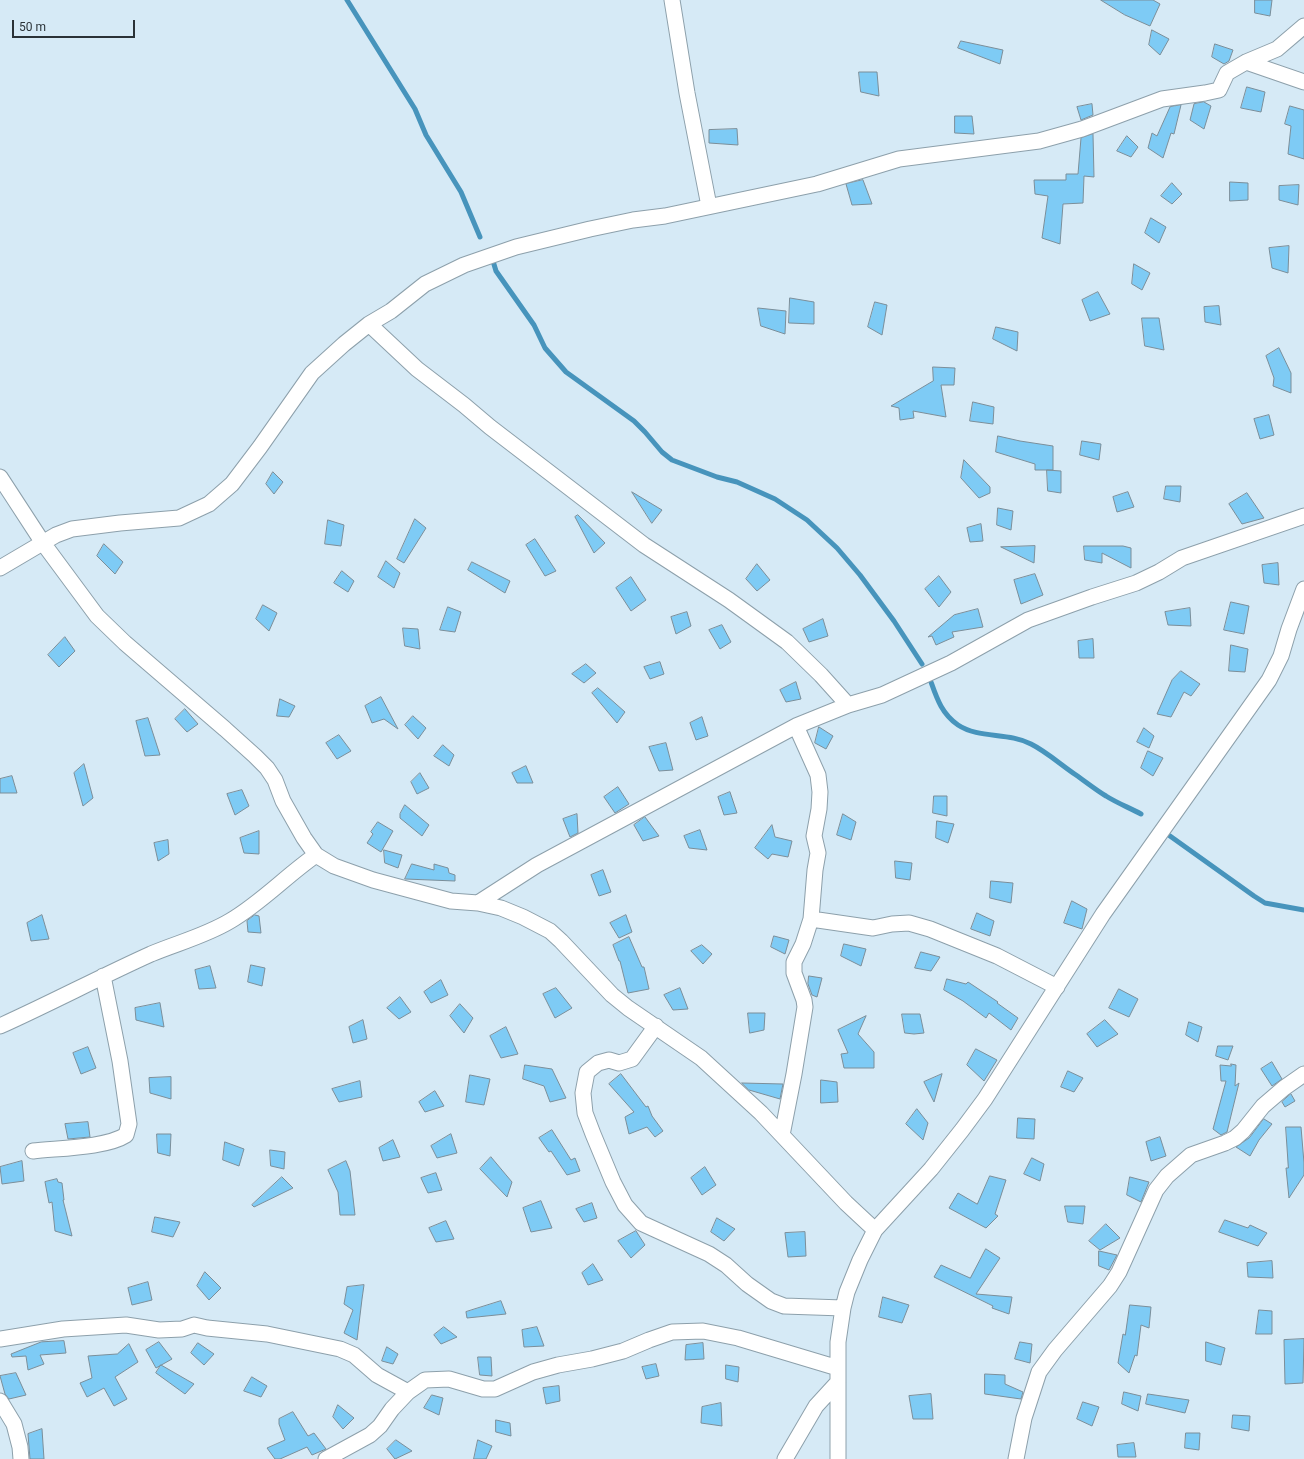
<!DOCTYPE html>
<html>
<head>
<meta charset="utf-8">
<style>
	body { margin:0 }
	#map { position:relative; width:1304px; height:1459px; overflow:hidden; background:#d6eaf6; font-family:Roboto,sans-serif }
	canvas { display:block }
	.scale { position:absolute; left:12px; top:20px; width:123px; height:18px; box-sizing:border-box; border:2px solid #2a3237; border-top:0; padding-left:5px; font-size:12px; line-height:14px; white-space:nowrap; color:#2a3237; -webkit-text-stroke:3px #d6eaf6; paint-order:stroke }
</style>
</head>
<body>
<div id="map">
<canvas width="1304" height="1459"></canvas>
<div class="scale">50 m</div>
</div>
<script>
const context = document.querySelector('canvas').getContext('2d');
context.lineJoin = 'round';
function trace(path, color, width, dash) { context.strokeStyle = color; context.lineWidth = width; context.lineCap = dash ? 'butt' : 'round'; context.setLineDash(dash || []); context.stroke(path); }
function fillPath(path, color) { context.fillStyle = color; context.fill(path, 'evenodd'); }
const stream = new Path2D(`
	M347 0 415 109 426 135 461 192 480 237
	M493 261 496 271 534 325 545 348 566 372 634 421 645 432 662 452 672 460 717 477 737 482 775 499 807 520 837 548 860 575 894 621 922 664
	M931 682C937 699 942 714 958 725 979 739 1008 732 1031 744 1047 752 1061 765 1076 775 1086 782 1096 790 1106 796 1117 803 1130 808 1141 814
	M1170 836 1254 896 1265 903 1304 910`);
const building = new Path2D(`
	M1101 0H1153L1160 4 1150 26 1125 15Z
	M1255 0H1272L1270 16 1255 13Z
	M1152 30 1169 39 1160 55 1149 45Z
	M961 41 1003 50 1000 64 958 48Z
	M1215 44 1233 50 1229 61 1224 64 1212 57Z
	M859 72H877L879 96 861 92Z
	M1247 87 1265 92 1261 112 1241 108Z
	M1204 102 1211 106 1204 129 1190 120 1194 104Z
	M1092 104 1093 115 1081 120 1077 107Z
	M1181 105 1174 134 1171 133 1163 158 1148 148 1152 133 1157 136 1170 107Z
	M1290 106 1304 110V159L1288 154 1291 126 1285 124Z
	M955 116H972L974 134 955 133Z
	M737 129 738 145 709 143V130Z
	M1093 134 1094 177 1084 176 1083 203 1063 204 1060 244 1042 238 1048 196 1035 194 1034 180H1066V174H1078L1081 138Z
	M1127 136 1138 147 1131 157 1117 151Z
	M863 180 872 204 852 205 846 184Z
	M1230 182 1248 183V200L1230 201Z
	M1172 183 1182 194 1172 204 1161 196Z
	M1299 185 1298 205 1279 200V186Z
	M1151 218 1166 227 1159 243 1145 233Z
	M1289 246 1288 273 1272 268 1269 248Z
	M1134 264 1150 273 1142 290 1132 284Z
	M1098 292 1110 314 1090 321 1082 300Z
	M790 298 814 302V324L789 323Z
	M875 302 887 305 882 335 868 327Z
	M1219 306 1221 325 1205 322 1204 307Z
	M758 308 786 311 785 334 761 326Z
	M1142 318H1159L1164 350 1145 346Z
	M996 327 1018 332 1017 351 993 339Z
	M1279 348 1291 373V393L1273 386 1274 378 1266 356Z
	M933 367 955 368 954 385H941L946 417 913 411 914 418 900 420 899 408 891 406 933 381Z
	M973 402 994 407 993 424 970 421Z
	M1269 415 1274 435 1260 439 1254 419Z
	M998 436 1020 441 1053 446V470H1035V464L996 452Z
	M1082 441 1101 444 1099 460 1080 455Z
	M964 460 990 487V493L979 498 961 478Z
	M1047 470 1061 471V493L1048 491Z
	M273 472 283 482 274 494 266 484Z
	M1166 486H1181L1180 502 1164 499Z
	M632 492 662 510 652 523Z
	M1128 492 1134 507 1117 512 1113 497Z
	M1247 493 1264 518 1242 524 1229 504Z
	M998 508 1013 511 1011 530 997 525Z
	M578 515 605 543 594 553 575 517Z
	M415 519 426 528 404 563 397 559Z
	M328 520 344 525 341 546 325 544Z
	M981 524 983 541 970 542 967 528Z
	M535 539 556 571 545 576 526 545Z
	M104 544 123 562 115 574 97 556Z
	M1035 546 1034 563 1001 547Z
	M1084 546H1123L1131 548V568L1102 553V563L1085 560Z
	M386 561 400 573 394 588 378 577Z
	M472 562 510 581 505 593 468 570Z
	M1278 563 1279 585 1264 583 1262 565Z
	M757 564 770 580 757 591 746 579Z
	M342 571 354 581 348 592 334 583Z
	M1035 574 1043 595 1021 604 1014 580Z
	M939 576 951 592 939 607 925 589Z
	M631 577 646 600 631 611 616 588Z
	M1231 602 1249 606 1244 634 1224 630Z
	M263 605 277 613 269 631 256 619Z
	M448 607 461 612 455 632 440 630Z
	M1190 608 1191 626 1168 625 1165 612Z
	M978 609 983 627 952 632 954 637 936 645 932 636 928 637 954 615Z
	M687 612 691 626 676 634 671 617Z
	M823 619 828 636 809 642 803 629Z
	M722 625 731 642 720 649 709 630Z
	M403 628 418 629 420 649 405 646Z
	M65 637 75 651 59 667 48 655Z
	M1093 639 1094 658H1079L1078 641Z
	M1231 645 1248 649 1245 672 1229 671Z
	M660 662 664 674 650 679 644 667Z
	M586 664 596 673 584 683 572 674Z
	M1181 671 1200 684 1191 696 1184 692 1171 717 1157 714 1172 680Z
	M796 682 801 699 786 702 780 690Z
	M598 688 625 712 617 723 592 693Z
	M381 697 398 729 384 719 372 723 365 706Z
	M280 699 295 706 289 717 277 716Z
	M185 709 198 724 187 732 175 719Z
	M413 716 426 728 418 739 405 725Z
	M702 717 708 736 696 740 690 723Z
	M148 718 160 755 145 756 136 721Z
	M819 727 833 736 826 749 815 743Z
	M1144 728 1154 736 1149 748 1137 742Z
	M339 735 351 751 337 759 326 743Z
	M666 743 673 770 659 771 649 747Z
	M443 745 454 755 449 766 434 756Z
	M1148 751 1163 758 1153 776 1141 768Z
	M84 764 93 798 83 806 74 773Z
	M526 766 533 783H517L512 773Z
	M420 773 429 788 417 794 411 782Z
	M12 776 17 793H0V779Z
	M618 787 629 804 615 813 604 797Z
	M242 790 249 806 235 815 227 794Z
	M730 792 737 813 724 815 718 797Z
	M934 796H947V816L933 813Z
	M405 805 429 825 422 836 400 818V814Z
	M577 814 578 833 570 837 563 819Z
	M843 814 856 822 851 840 837 835Z
	M645 817 659 836 643 841 634 825Z
	M937 821 954 824 948 843 936 838Z
	M378 822 393 831 381 852 367 843 373 834 371 832Z
	M772 825 775 837 792 841 788 857 772 854 768 859 755 848Z
	M700 830 707 850 689 848 684 836Z
	M259 831V854L244 853 240 838Z
	M168 840 169 854 158 861 154 843Z
	M384 850 402 855 398 868 385 863Z
	M895 861 912 863 910 880 896 878Z
	M412 864 434 870V864L448 868 449 873 455 875V881L405 879Z
	M603 870 611 892 599 896 591 875Z
	M991 881 1013 883 1011 903 990 898Z
	M1072 901 1087 909 1082 929 1064 923Z
	M977 913 994 921 990 936 971 929Z
	M42 915 49 939 31 941 27 923Z
	M255 915 259 916 261 933 248 932 247 921Z
	M626 915 632 932 619 938 610 923Z
	M774 936 789 940 785 954 771 947Z
	M629 937 642 967H644L649 989 628 993 620 961H619L613 945Z
	M844 944 866 949 861 966 841 956Z
	M702 945 712 954 703 964 691 951Z
	M921 952 940 957 931 971 915 968Z
	M251 965 265 968 262 986 248 982Z
	M210 966 216 988 199 989 195 970Z
	M809 976 822 978 817 997 812 995 808 984Z
	M947 979 966 984 968 982 998 1002 997 1003 1018 1018 1011 1030 989 1013 986 1018 963 1001 944 990Z
	M441 980 448 995 431 1003 424 992Z
	M556 988 572 1008 555 1018 543 994Z
	M680 988 688 1009 673 1010 664 995Z
	M1119 989 1138 999 1129 1017 1109 1008Z
	M400 997 411 1012 399 1019 387 1008Z
	M160 1003 164 1027 136 1020 135 1008Z
	M460 1004 473 1018 464 1033 450 1016Z
	M748 1013H765L764 1030 750 1033Z
	M902 1014H920L924 1033 914 1034 905 1033Z
	M866 1016 858 1034 874 1052V1068H844L841 1054 848 1053 838 1030Z
	M363 1020 367 1039 353 1043 349 1027Z
	M1105 1020 1118 1034 1097 1047 1087 1034Z
	M1189 1022 1202 1027 1198 1042 1186 1035Z
	M506 1027 518 1054 501 1058 490 1036Z
	M1218 1046H1233L1228 1060 1216 1056Z
	M88 1047 96 1068 81 1074 73 1053Z
	M976 1049 997 1060 984 1081 967 1065Z
	M1272 1062 1282 1079 1272 1086 1261 1069Z
	M1231 1064 1236 1065 1235 1086 1239 1083 1227 1132 1221 1135 1213 1129 1226 1081H1221L1220 1065 1231 1066Z
	M525 1065 552 1069 566 1098 550 1102 544 1086 523 1079Z
	M1068 1071 1083 1078 1074 1092 1061 1087Z
	M621 1074 646 1107 648 1106 652 1116 663 1131 655 1137 647 1127 629 1134 625 1117 634 1112 609 1084Z
	M942 1074 934 1102 924 1082Z
	M470 1075 490 1079 484 1105 466 1102Z
	M171 1077V1099L150 1093 149 1078Z
	M821 1080 837 1082 838 1102 821 1103Z
	M360 1081 362 1097 339 1102 332 1089Z
	M742 1083 783 1084 780 1099 749 1090Z
	M435 1091 444 1106 425 1112 419 1102Z
	M1291 1094 1295 1101 1285 1107 1282 1102Z
	M917 1109 928 1123 923 1140 906 1124Z
	M1018 1118 1035 1119 1034 1139 1017 1138Z
	M1264 1119 1272 1124 1259 1140 1250 1156 1236 1147 1249 1138Z
	M88 1122 90 1137 68 1139 65 1124Z
	M1286 1127H1301L1304 1163V1175L1289 1198 1286 1168H1288Z
	M552 1130 571 1160 575 1158 580 1171 567 1175 551 1151 549 1152 539 1138Z
	M157 1134H171L170 1156 158 1153Z
	M451 1134 457 1153 437 1158 431 1146Z
	M1160 1137 1166 1156 1151 1161 1146 1142Z
	M393 1140 400 1157 383 1161 379 1148Z
	M225 1142 244 1149 239 1166 223 1160Z
	M270 1150 285 1152 284 1169 271 1166Z
	M491 1157 512 1182 507 1197 480 1169Z
	M1032 1158 1044 1164 1040 1181 1024 1174Z
	M22 1161 24 1181 2 1184 0 1167Z
	M346 1161 350 1171 355 1215H340L338 1192 328 1170Z
	M705 1167 716 1185 702 1195 691 1178Z
	M436 1173 442 1190 428 1193 421 1178Z
	M990 1176 1006 1180 995 1214 998 1216 986 1228 949 1208 958 1193 977 1204Z
	M282 1177 293 1188 254 1207 252 1205Z
	M1130 1177 1149 1182 1141 1202 1127 1195Z
	M57 1179 58 1182 62 1183 64 1200H63L72 1236 55 1231 52 1202 49 1203 45 1182Z
	M541 1201 552 1228 531 1232 523 1208Z
	M592 1203 597 1218 584 1222 576 1209Z
	M1065 1206H1085L1083 1224 1068 1222Z
	M155 1217 180 1222 173 1237 152 1232Z
	M717 1218 735 1229 724 1241 711 1232Z
	M1225 1220 1248 1228 1250 1225 1267 1233 1258 1246 1219 1232Z
	M446 1221 454 1239 436 1242 429 1228Z
	M1106 1224 1120 1238 1100 1250 1089 1241Z
	M636 1231 645 1245 631 1258 618 1241Z
	M805 1232 806 1256 788 1257 785 1233Z
	M986 1249 1000 1258 976 1294 1012 1297 1009 1314 992 1308 993 1306 934 1277 941 1265 970 1278Z
	M1099 1251 1117 1255 1109 1270 1099 1266Z
	M1272 1261 1273 1278 1248 1277 1247 1263Z
	M593 1264 603 1280 588 1285 582 1273Z
	M205 1272 221 1288 209 1300 197 1286Z
	M148 1282 152 1300 132 1305 128 1288Z
	M364 1285 362 1299 357 1340 344 1333 353 1310 344 1304 347 1287Z
	M883 1297 909 1305 902 1323 879 1317Z
	M501 1301 506 1314 467 1318 466 1312Z
	M1130 1305 1151 1307 1149 1328 1141 1325 1137 1356 1135 1355 1129 1373 1118 1363 1123 1334 1125 1335Z
	M1259 1310 1272 1311V1334H1256Z
	M444 1327 457 1337 441 1344 434 1335Z
	M537 1327 544 1346 524 1347 522 1330Z
	M1304 1339 1303 1383 1285 1384 1284 1340Z
	M64 1341 66 1353 40 1355 44 1364 28 1370 26 1356 12 1357 11 1354 41 1342Z
	M159 1342 172 1359 156 1368 146 1350Z
	M1020 1342 1032 1344 1030 1363 1015 1359Z
	M1206 1342 1225 1348 1221 1365 1206 1361Z
	M198 1343 214 1354 204 1365 191 1353Z
	M703 1343 704 1359 685 1360 686 1345Z
	M129 1344 138 1362 115 1377 127 1399 114 1406 104 1388 87 1397 80 1383 92 1378 88 1356 117 1354Z
	M387 1347 398 1354 393 1364 382 1361Z
	M478 1357H491L492 1376 480 1375Z
	M656 1364 659 1376 646 1379 642 1367Z
	M161 1365 194 1384 185 1394 156 1373Z
	M726 1365 739 1367 738 1382 726 1379Z
	M16 1373 26 1395 9 1399 5 1394 0 1376Z
	M985 1374 1005 1375V1384L1023 1392 1021 1399 985 1394Z
	M252 1377 267 1386 261 1397 244 1391Z
	M559 1386 560 1401 546 1404 543 1388Z
	M1124 1392 1141 1396 1138 1411 1122 1404Z
	M931 1394 933 1419H913L909 1396Z
	M1148 1394 1189 1400 1185 1413 1146 1404Z
	M432 1395 443 1398 439 1415 424 1408Z
	M1083 1402 1099 1407 1092 1426 1077 1419Z
	M721 1403 722 1426 701 1423 702 1407Z
	M338 1405 354 1418 343 1429 333 1417Z
	M293 1412 308 1436 314 1433 326 1449 312 1455 307 1447 280 1459H275L267 1448 285 1440 279 1424V1419Z
	M1233 1415 1250 1416 1249 1431 1232 1428Z
	M496 1420 510 1423 511 1436 496 1432Z
	M42 1429 44 1459H30L28 1434Z
	M1186 1433H1200L1199 1450 1185 1448Z
	M396 1440 412 1451 395 1459 387 1449Z
	M478 1440 492 1446 486 1459H474Z
	M1134 1443 1136 1457H1118L1117 1445Z`);
const street = new Path2D(`
	M672 0 687 93 709 206
	M1246 62 1304 82
	M369 324 417 369 464 405 490 427 644 545 729 600 787 642 821 675 848 705
	M0 477 43 543 97 616 125 643 225 729 255 756 267 768 275 780 283 801 304 838 316 855 334 866 373 880 451 901 478 903 501 908 523 917 550 931 561 941 612 995 628 1008 701 1058 761 1113 846 1203 875 1230
	M0 568 56 535 72 529 120 523 179 518 209 504 232 484 260 447 312 373 344 344 369 324 391 311 425 284 464 265 516 247 590 229 633 220 665 216 817 184 899 159 1039 141 1082 129 1162 99 1205 93 1219 90 1227 73 1246 62 1277 49 1304 26
	M478 903 537 865 796 726 848 705 882 695 951 663 1028 620 1092 597 1136 583 1159 572 1182 558 1304 516
	M811 919 873 928 892 924 909 923 930 929 997 956 1057 987
	M0 1026C51 1003 100 977 151 954 177 943 205 936 230 921 261 903 287 875 316 855
	M656 1026 632 1059 619 1063 609 1060 598 1063 587 1072 583 1093 585 1113 593 1134 613 1182 625 1205 641 1223 709 1254 726 1265 747 1284 771 1301 784 1306 843 1308
	M782 1135 794 1074 805 1007 804 1000 794 973V962L803 944 811 919 815 870 818 853 814 836 819 809 820 792 818 775 796 726
	M33 1151C57 1148 106 1148 126 1135L129 1124 120 1061 103 976
	M0 1339 63 1329 126 1325 159 1330 182 1329 194 1325 207 1328 267 1334 340 1349 354 1355 377 1375 408 1392
	M0 1401 14 1424 20 1447 21 1459
	M326 1459 370 1435 380 1426 392 1409 408 1392 425 1380 449 1379 483 1389H495L533 1372 558 1365 592 1359 623 1351 649 1340 672 1332 703 1331 738 1338 838 1368
	M785 1459 816 1406 838 1382
	M838 1459V1342L843 1308 847 1292 860 1260 875 1230 931 1169 962 1130 985 1099 1103 914 1269 680 1281 656 1289 629 1304 589
	M1016 1459 1024 1418 1039 1372 1055 1350 1110 1286 1119 1272 1156 1190 1167 1176 1191 1155 1225 1143 1235 1138 1243 1131 1263 1106 1284 1088 1304 1074`);
trace(stream, '#4794bc', 5);
fillPath(building, '#7ecbf5');
trace(building, '#7b8e99', 1);
trace(street, '#8da0ab', 17);
trace(street, '#fff', 15);
</script>
</body>
</html>
